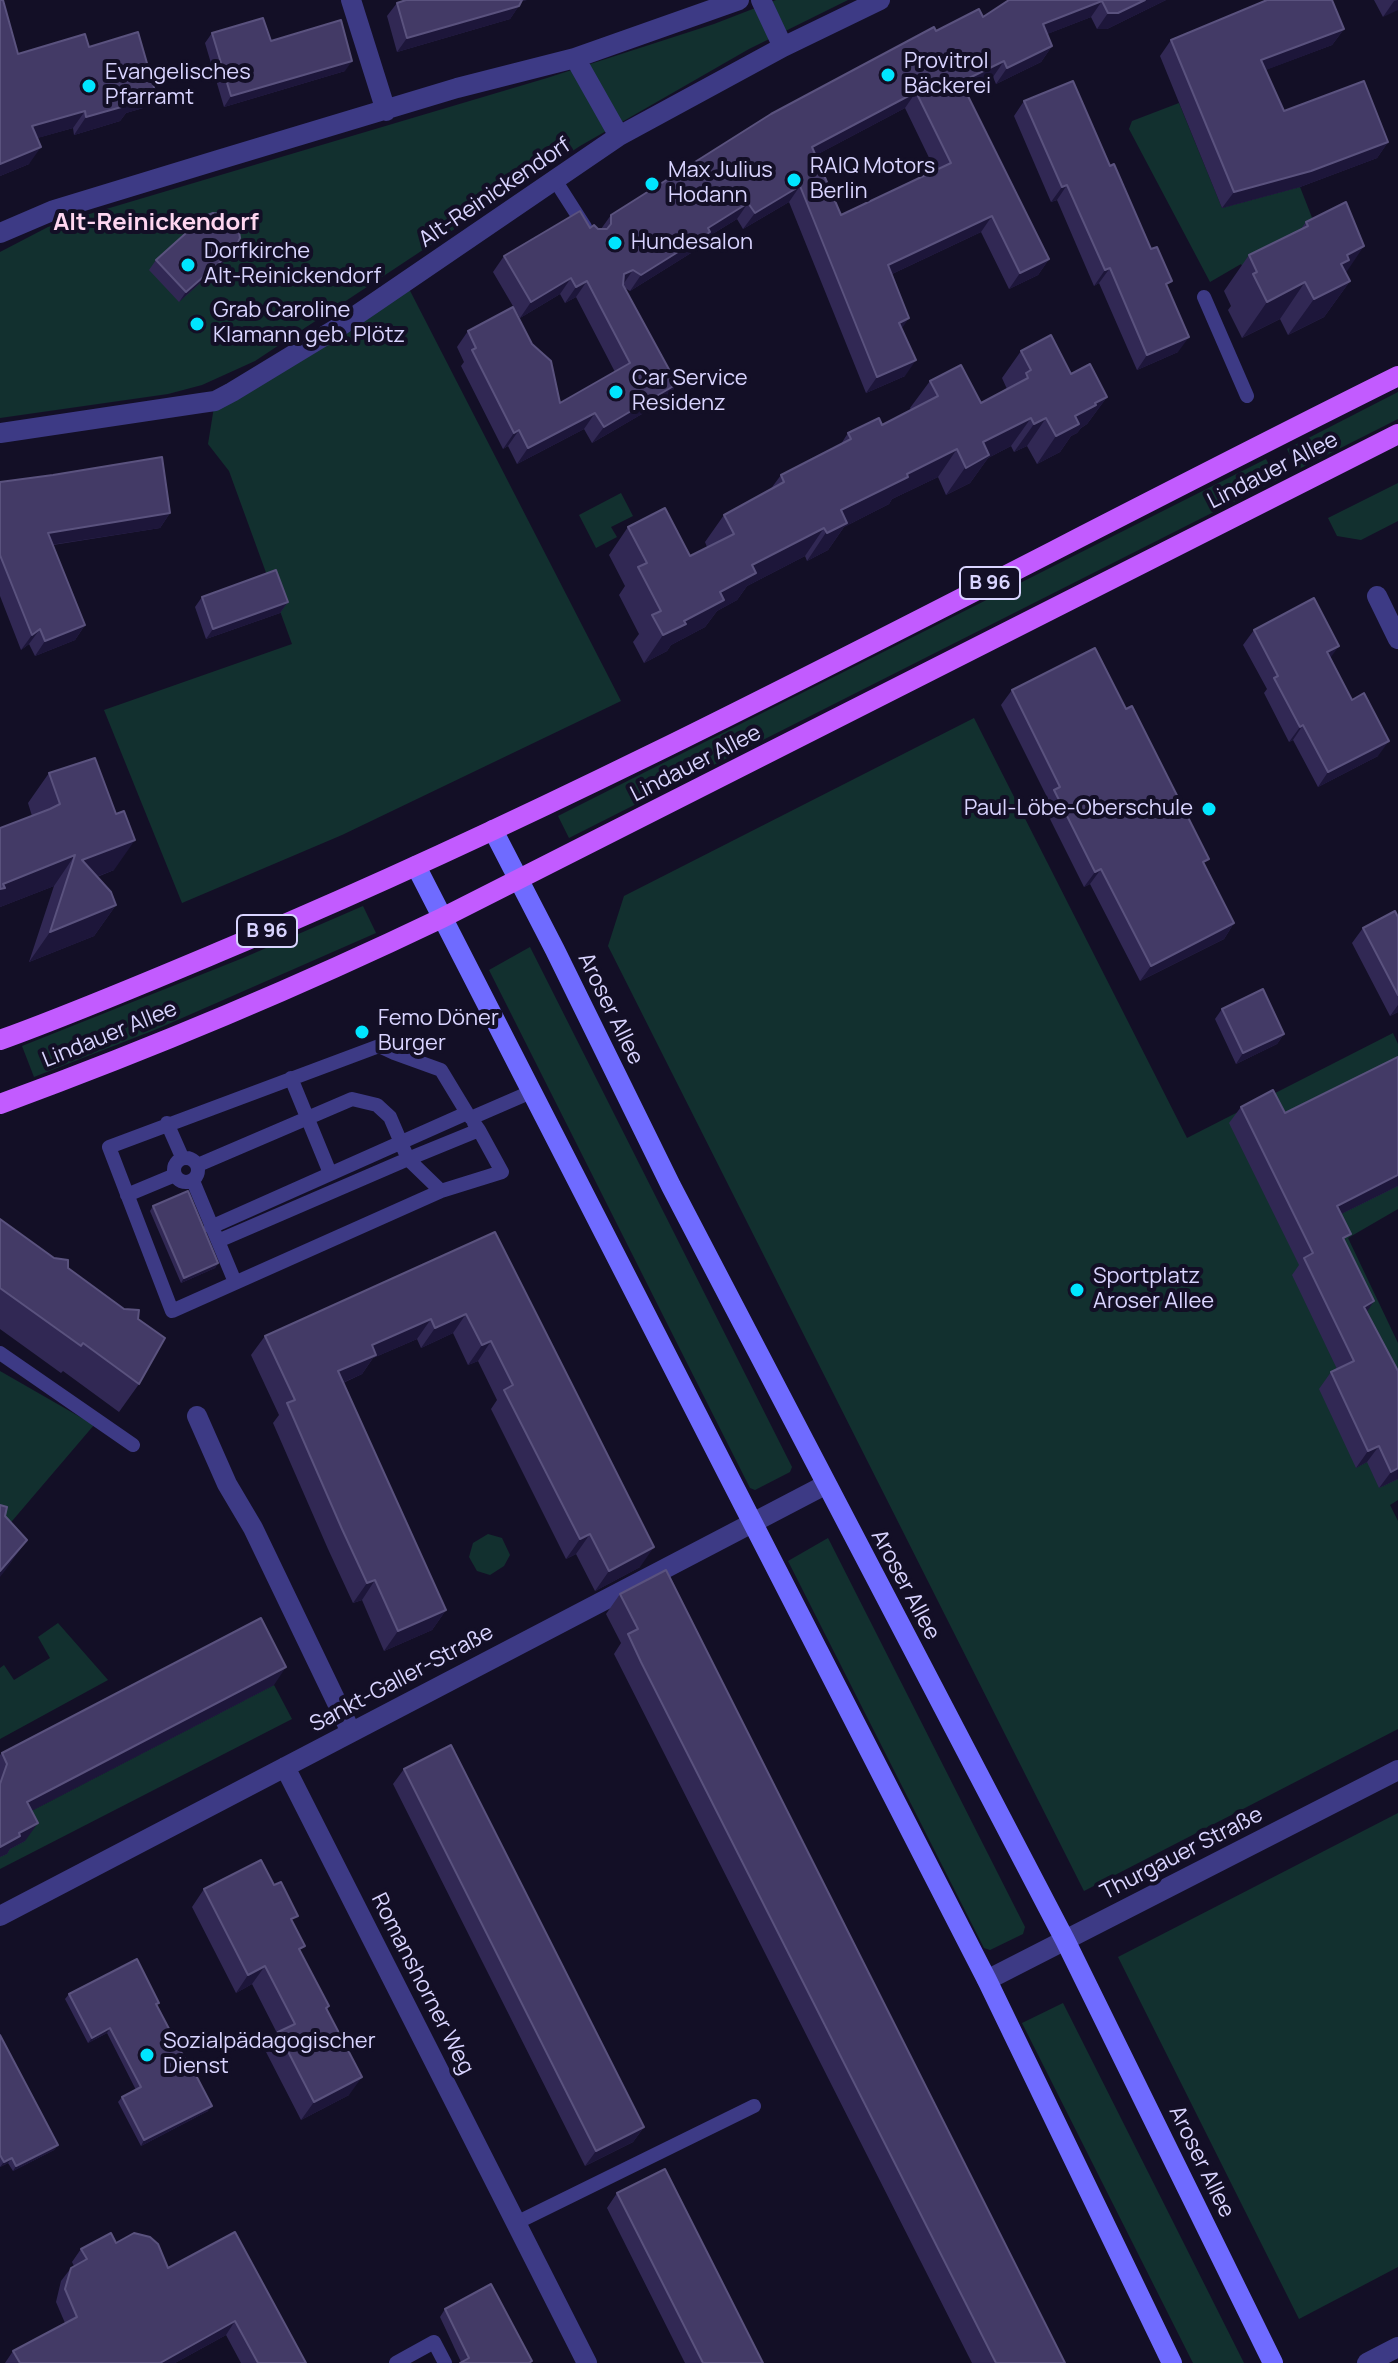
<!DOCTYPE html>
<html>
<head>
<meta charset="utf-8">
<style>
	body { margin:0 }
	canvas { display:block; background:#130f26 }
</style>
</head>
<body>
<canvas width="1398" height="2363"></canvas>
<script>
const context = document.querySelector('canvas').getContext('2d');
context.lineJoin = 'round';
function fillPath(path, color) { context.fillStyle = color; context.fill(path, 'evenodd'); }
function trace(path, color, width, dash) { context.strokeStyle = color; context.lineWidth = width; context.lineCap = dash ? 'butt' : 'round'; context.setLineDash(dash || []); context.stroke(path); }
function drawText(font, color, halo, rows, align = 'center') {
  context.font = font + ' Manrope,sans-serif'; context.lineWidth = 8; context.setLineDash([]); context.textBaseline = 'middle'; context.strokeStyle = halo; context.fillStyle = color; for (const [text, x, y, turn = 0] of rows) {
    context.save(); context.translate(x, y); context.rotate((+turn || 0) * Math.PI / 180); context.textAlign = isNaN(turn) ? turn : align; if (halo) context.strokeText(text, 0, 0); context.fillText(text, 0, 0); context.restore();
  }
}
const green = new Path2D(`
	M776 0H848L749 49 580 146 255 361 202 385 168 394 0 418V252L48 227 86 215 547 78 714 24Z
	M1179 103 1222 208 1300 187 1320 238 1249 279 1241 264 1210 282 1129 129 1132 121Z
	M406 283 621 701 342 835 182 903 104 710 292 644 229 471 208 444 215 401Z
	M1398 392V419L1297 470 1287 449Z
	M1266 459 1277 480 569 838 558 816Z
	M1398 483V521L1361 540 1337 536 1328 518Z
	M621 493 633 516 611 527 617 537 596 548 579 515Z
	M974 718 1187 1138 1393 1033 1398 1044V1209L1348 1238 1398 1343V1500L1390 1505 1398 1521V1729L1084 1891 608 946 624 896Z
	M363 906 376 933 157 1029 34 1077 22 1046 243 958Z
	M530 947 792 1467 790 1472 755 1490 750 1488 489 970Z
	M0 1371 94 1425 1 1534 0 1533Z
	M488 1534 502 1538 510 1555 504 1566 490 1575 477 1571 469 1557 473 1543Z
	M828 1538 1025 1927 1023 1934 990 1950 984 1948 788 1561Z
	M58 1623 108 1680 0 1739V1668L4 1665 14 1680 50 1658 38 1637Z
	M274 1685 292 1719 0 1869V1857L14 1820Z
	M1398 1813V2267L1299 2319 1118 1957Z
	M1063 2003 1244 2363H1193L1022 2023Z`);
const lane = new Path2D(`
	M555 180 585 227
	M1204 297 1247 396
	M291 1078 330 1173
	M471 1118 531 1092
	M167 1123 182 1157
	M174 1170a12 12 0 1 1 24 0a12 12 0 1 1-24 0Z
	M198 1165 352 1099 377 1105 390 1117 408 1159 441 1191
	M193 1181 235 1282
	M127 1195 175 1175
	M211 1227 467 1113 441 1070 394 1053 379 1046 109 1147 172 1311 441 1191 502 1172 479 1130
	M218 1241 408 1159 479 1130 474 1123
	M0 1353 133 1445
	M516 2223 754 2106
	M396 2363 434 2342 445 2363`);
const street = new Path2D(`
	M351 0 386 111
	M761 0 783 47
	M575 58 619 136
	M0 233 54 210 218 160 457 88 575 58 739 0
	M0 433 201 403 215 401 232 392 339 327 619 136 783 47 880 0
	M1377 596 1398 639
	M197 1416 227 1484 253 1528 351 1732
	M285 1767 587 2363
	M0 1916 825 1485
	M987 1980 1398 1770
	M1367 2363 1398 2347`);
const secondary = new Path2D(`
	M493 830 555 950 671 1186 1065 1940 1273 2363
	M416 866 987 1980 1172 2363`);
const primary = new Path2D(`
	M0 1040C83 1010 164 975 245 941 640 774 1015 566 1398 376
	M0 1104C150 1049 298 987 442 918L1398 434`);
const wall = new Path2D(`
	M0 0 18 54 89 47 143 108 126 113 120 121 74 135 73 128 37 138 29 164 0 176Z
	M406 0H527L522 1 510 19 397 52 387 16 397 3Z
	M1009 0H1166L1107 29H1097L1091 17 1047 34 1052 46 1041 62 996 84 993 77 965 91 1049 259 1038 275 1009 289 981 232 892 274 902 329 905 376 866 393 789 202 743 229 737 219 706 238 699 248 630 291 625 288 677 384 666 400 592 443 584 429 517 464 508 446 503 449 461 366 464 362 457 347 468 331 560 403 615 372 576 297 565 303 560 294 520 318 493 272 504 256 590 228 601 229 611 215 936 31 983 17ZM905 108 935 170 841 215 816 155Z
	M1374 0H1398L1383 17Z
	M1333 3 1344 29 1332 45 1265 70 1284 111 1388 142 1377 158 1300 187 1222 208 1160 56 1171 40Z
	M212 33 271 41 345 71 224 107 205 43Z
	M1024 101 1110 166 1168 288 1178 352 1137 370 1099 283 1094 286 1057 200 1051 202 1014 116Z
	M1306 222 1346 273 1350 281 1324 317 1288 335 1280 319 1242 338 1228 310 1231 306 1224 291 1249 255 1301 229Z
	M227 259 179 302 149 270 156 260Z
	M1021 351 1071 374 1107 397 1087 424 1081 428 1077 433 1071 436 1060 452 1037 464 1027 446 1014 452 1011 446 988 458 970 483 946 495 938 477 892 499 889 504 844 527 828 550 807 561 805 556 747 586 737 600 717 611 705 627 671 645 667 651 644 663 633 642 639 634 619 595 625 586 609 555 628 527 690 556 707 547 705 542 724 515 770 490 781 475 841 444 848 433 882 425 911 410 910 408 930 381 981 403 1007 389 1002 378Z
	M0 482 170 513 160 528 53 545 85 625 75 640 35 656 29 644 21 650 0 596Z
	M202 597 288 602 280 613 206 639 195 607Z
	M1254 630 1330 659 1378 756 1318 787 1293 740 1289 742 1264 693 1267 689 1243 645Z
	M1012 690 1204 865 1234 923 1224 939 1140 981 1090 884 1084 887 1043 805 1048 799 1001 705Z
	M49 773 114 870 97 877 116 905 94 936 29 962 54 886 0 907V828L32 816 28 803Z
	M1398 917V1012L1390 1016 1352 943 1363 928Z
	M1222 1009 1284 1034 1277 1044 1236 1064 1215 1019Z
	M1398 1057V1186L1341 1214 1345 1243 1366 1312 1398 1371V1479L1379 1488 1367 1462 1356 1468 1319 1389 1331 1372 1337 1369 1292 1275 1299 1265 1229 1123 1241 1107 1285 1113Z
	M153 1206 218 1263 215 1268 181 1283 150 1211Z
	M0 1219 138 1319 139 1384 119 1412 63 1371 61 1373 0 1329Z
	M495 1232 640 1567 595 1591 576 1554 566 1559 491 1409 497 1400 478 1361 468 1365 453 1333 421 1348 417 1339 373 1358 362 1374 343 1383 446 1610 432 1630 384 1651 362 1600 353 1603 328 1549 273 1423 279 1415 251 1355 265 1336Z
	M620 1594 1065 2363H972L614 1654 621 1643 606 1614Z
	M274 1685 31 1811 25 1841 10 1849 7 1854 0 1857V1755L2 1753Z
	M404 1769 644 2127 633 2142 585 2166 393 1784Z
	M204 1889 293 1923 301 1952 329 2006 327 2010 349 2095 301 2120 265 2050 277 2033 252 1984 236 1993 192 1907Z
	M69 1994 157 2006 208 2111 141 2146 118 2102 122 2097 136 2090 107 2033 88 2043 65 1999Z
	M0 2035 58 2145 54 2150 13 2171 8 2163 0 2167Z
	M617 2193 763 2363H685L607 2208Z
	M116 2243 168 2268 306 2363H241L226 2335 175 2363H5L13 2351 65 2323 56 2302 61 2281 71 2268 74 2266 72 2262 81 2249Z
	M445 2309 531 2363 461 2362 440 2317Z`);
const shadedWall = new Path2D(`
	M1145 0H1166L1107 29H1097L1108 13Z
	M1398 0V10L1383 17 1394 1Z
	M1102 1 1091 17 1032 40 1043 24Z
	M519 6 510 19 397 52 407 38Z
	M1344 29 1332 45 1250 76 1261 60Z
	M1052 46 1041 62 996 84 1007 68Z
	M352 61 345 71 224 107 231 96Z
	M1004 61 993 77 950 98 961 82Z
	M155 91 143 108 126 113 120 121 74 135 86 117 131 98Z
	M916 92 905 108 801 163 812 147Z
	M85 111 73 128 20 143 32 126Z
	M1388 142 1377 158 1300 187 1222 208 1234 192Z
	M41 147 29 164 0 176V164Z
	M1067 185 1057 200 1051 202 1062 187Z
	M800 186 789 202 743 229 755 213Z
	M748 203 737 219 706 238 699 248 630 291 641 275 708 228Z
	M992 216 981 232 877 281 888 265Z
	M1364 246 1339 283 1350 281 1324 317 1288 335 1314 299 1347 255Z
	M235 249 227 259 179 302 186 292Z
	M1049 259 1038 275 1009 289 1020 273Z
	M1110 268 1099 283 1094 286 1105 270Z
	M633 270 622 286 624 274Z
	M571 278 560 294 520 318 531 302Z
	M587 281 576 297 565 303 576 287Z
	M1305 282 1280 319 1242 338 1267 302Z
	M909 318 898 334 899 323Z
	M1189 337 1178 352 1137 370 1147 355Z
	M916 360 905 376 866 393 877 377Z
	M677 384 666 400 592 443 604 427Z
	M1107 397 1087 424 1081 428 1077 433 1071 436 1060 452 1037 464 1056 436 1075 416 1095 403Z
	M595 413 584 429 517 464 528 448Z
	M1031 418 1011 446 988 458 970 483 946 495 983 442Z
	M1046 418 1027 446 1014 452 1034 424Z
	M519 430 508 446 503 449 514 433Z
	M957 449 938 477 892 499 889 504 844 527 828 550 807 561 841 510 907 474Z
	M170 513 160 528 37 547 48 533Z
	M824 528 805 556 747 586 737 600 717 611 705 627 671 645 667 651 644 663 663 635 684 621 752 565Z
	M288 602 280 613 206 639 213 629Z
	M85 625 75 640 35 656 45 641Z
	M40 629 29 644 21 650 32 635Z
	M1339 646 1328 661 1327 652Z
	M1303 725 1293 740 1289 742 1300 727Z
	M1389 741 1378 756 1318 787 1328 772Z
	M135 840 114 870 64 889 82 860Z
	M75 855 54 886 0 907V888L3 884Z
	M1101 869 1090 884 1084 887 1095 872Z
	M116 905 94 936 29 962 50 932Z
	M1234 923 1224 939 1140 981 1151 966Z
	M1398 1005V1012L1390 1016Z
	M1284 1034 1277 1044 1236 1064 1243 1053Z
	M1398 1175V1186L1325 1222 1337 1206Z
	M218 1263 215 1268 181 1283 184 1278Z
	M1374 1301 1363 1318 1364 1307Z
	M466 1314 453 1333 421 1348 435 1328Z
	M431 1319 417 1339 373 1358 362 1374 324 1391 338 1371 372 1345Z
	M491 1341 478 1361 468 1365 482 1345Z
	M1379 1446 1367 1462 1356 1468 1368 1451Z
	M1398 1468V1479L1379 1488 1391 1472Z
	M590 1534 576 1554 566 1559 580 1539Z
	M27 1540 7 1568 0 1577V1571Z
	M654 1547 640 1567 595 1591 609 1571Z
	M375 1580 362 1600 353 1603 367 1583Z
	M446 1610 432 1630 384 1651 398 1631Z
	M286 1667 274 1685 14 1820 27 1802Z
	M38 1823 25 1841 10 1849 7 1854 0 1857V1847L19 1833Z
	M265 1966 252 1984 236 1993 248 1975Z
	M110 2028 107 2033 88 2043 92 2038Z
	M362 2077 349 2095 301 2120 314 2102Z
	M212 2106 208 2111 141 2146 144 2140Z
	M644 2127 633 2142 585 2166 596 2151Z
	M58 2145 54 2150 13 2171 16 2166Z
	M12 2158 8 2163 0 2167 4 2162Z
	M235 2321 226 2335 175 2363H160Z`);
const building = new Path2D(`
	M0 0H3L18 54 85 34 89 47 138 32 155 91 131 98 132 104 86 117 85 111 32 126 41 147 0 164Z
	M406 0H522L519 6 407 38 397 3Z
	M1009 0H1145L1118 13H1108L1102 1 1043 24 1052 46 1007 68 1004 61 961 82 1049 259 1020 273 992 216 888 265 909 318 899 323 916 360 877 377 800 186 755 213 748 203 708 228 710 232 641 275 633 270 624 274 623 285 677 384 604 427 595 413 528 448 519 430 514 433 472 350 476 348 468 331 513 307 532 344 551 361 560 403 630 363 587 281 576 287 571 278 531 302 504 256 580 211 590 228 594 225 598 229H607L611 224V215L771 114 934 27 936 31 979 9 983 17ZM916 92 951 163 841 215 812 147Z
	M1267 0H1332L1344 29 1261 60 1284 111 1364 81 1388 142 1311 171 1234 192 1171 40Z
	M263 18 271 41 341 20 352 61 231 96 212 33Z
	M1073 81 1110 166 1114 164 1151 249 1157 247 1172 281 1166 284 1189 337 1147 355 1110 268 1105 270 1067 185 1062 187 1024 101Z
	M1346 202 1364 246 1347 255 1349 260 1341 264 1350 281 1314 299 1305 282 1267 302 1253 274 1257 272 1249 255 1308 226 1306 222Z
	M213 213 225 214 232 218 238 225 240 238 235 249 186 292 156 260 205 216Z
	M1051 335 1071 374 1090 364 1107 397 1095 403 1096 405 1075 416 1079 424 1056 436 1046 418 1034 424 1031 418 983 442 989 455 966 468 957 449 907 474 908 477 841 510 847 523 827 533 824 528 752 565 756 573 720 592 724 600 684 621 686 624 663 635 652 615 661 611 638 567 647 563 628 527 665 508 690 556 734 534 724 515 784 482 781 475 851 439 848 433 879 418 882 425 938 396 930 381 961 365 981 403 1028 378 1026 373 1031 370 1021 351Z
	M162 457 170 513 48 533 85 625 45 641 40 629 32 635 0 555V482L53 475Z
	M276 570 288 602 213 629 202 597Z
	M1314 598 1339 646 1327 652 1352 700 1364 693 1389 741 1328 772 1303 725 1300 727 1274 678 1278 676 1254 630Z
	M1095 648 1126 709 1132 706 1209 859 1203 862 1234 923 1151 966 1101 869 1095 872 1054 790 1060 787 1012 690Z
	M95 758 116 814 124 811 135 840 82 860 111 892 116 905 50 932 75 855 3 884 5 888 0 889V828L50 809 60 804 49 773Z
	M1395 911 1398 917V995L1363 928Z
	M1263 989 1284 1034 1243 1053 1222 1009Z
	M1398 1057V1175L1337 1206 1351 1234 1343 1238 1374 1301 1364 1307 1398 1371V1468L1391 1472 1379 1446 1368 1451 1331 1372 1354 1361 1304 1258 1313 1253 1241 1107 1273 1090 1285 1113Z
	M188 1191 218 1263 184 1278 153 1206Z
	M0 1219 54 1258 68 1260V1268L124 1309 139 1310 138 1319 165 1338 139 1384 83 1343 81 1346 0 1288Z
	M495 1232 654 1547 609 1571 590 1534 580 1539 504 1390 513 1385 491 1341 482 1345 466 1314 435 1328 431 1319 372 1345 376 1355 338 1371 446 1610 398 1631 375 1580 367 1583 342 1529 287 1403 295 1400 265 1336Z
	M0 1505 7 1507 5 1516 27 1540 0 1571Z
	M666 1570 1065 2363H996L641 1662 628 1634 638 1629 620 1594Z
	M261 1618 286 1667 27 1802 38 1823 19 1833 20 1836 0 1847V1784L7 1764 2 1753Z
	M451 1745 644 2127 596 2151 404 1769Z
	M261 1860 274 1885 281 1882 298 1916 291 1919 305 1946 299 1949 329 2006 326 2008 362 2077 314 2102 278 2032 295 2024 265 1966 248 1975 204 1889Z
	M137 1959 159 2003 156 2004 187 2063 189 2062 212 2106 144 2140 122 2097 141 2087 110 2028 92 2038 69 1994Z
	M0 2035 58 2145 16 2166 12 2158 4 2162 0 2155Z
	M665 2169 763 2363H703L617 2193Z
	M235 2232 306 2363H258L235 2321 160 2363H20L13 2351 77 2317 65 2289 71 2268 87 2259 81 2249 111 2233 116 2243 134 2233 150 2237 158 2244 168 2268Z
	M491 2284 532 2361 529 2363H460L469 2358 445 2309Z`);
const markers = [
	[888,75,8,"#00e5ff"],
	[89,86,8,"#00e5ff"],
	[794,180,8,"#00e5ff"],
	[652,184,8,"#00e5ff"],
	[615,243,8,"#00e5ff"],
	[188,265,8,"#00e5ff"],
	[197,324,8,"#00e5ff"],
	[616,392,8,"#00e5ff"],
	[1209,809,8,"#00e5ff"],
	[362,1032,8,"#00e5ff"],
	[1077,1290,8,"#00e5ff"],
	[147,2055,8,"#00e5ff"]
];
const shields = [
	[990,583,60],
	[267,931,60]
];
const shieldNames = [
	["B 96",990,583],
	["B 96",267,931]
];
const poiNames = [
	["Provitrol",904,62],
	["Bäckerei",904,87],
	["Evangelisches",105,73],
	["Pfarramt",105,98],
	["RAIQ Motors",810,167],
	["Berlin",810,192],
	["Max Julius",668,171],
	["Hodann",668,196],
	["Hundesalon",631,243],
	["Dorfkirche",204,252],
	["Alt-Reinickendorf",204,277],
	["Grab Caroline",213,311],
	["Klamann geb. Plötz",213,336],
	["Car Service",632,379],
	["Residenz",632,404],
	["Paul-Löbe-Oberschule",1193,809,"right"],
	["Femo Döner",378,1019],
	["Burger",378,1044],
	["Sportplatz",1093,1277],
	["Aroser Allee",1093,1302],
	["Sozialpädagogischer",163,2042],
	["Dienst",163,2067]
];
const streetNames = [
	["Alt-Reinickendorf",495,193,-34],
	["Lindauer Allee",1273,471,-27],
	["Lindauer Allee",696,764,-27],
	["Aroser Allee",610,1009,64],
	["Lindauer Allee",110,1035,-22],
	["Aroser Allee",905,1585,62],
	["Sankt-Galler-Straße",402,1679,-28],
	["Thurgauer Straße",1182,1854,-27],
	["Romanshorner Weg",422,1984,63],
	["Aroser Allee",1201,2162,64]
];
const neighbourhoodNames = [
	["Alt-Reinickendorf",156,223]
];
fillPath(green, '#12302f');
trace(lane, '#3d3a85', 14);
trace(street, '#3d3a85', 20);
trace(secondary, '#6f6bff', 20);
trace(primary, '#c25bff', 20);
fillPath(wall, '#312854');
fillPath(shadedWall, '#1d163a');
fillPath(building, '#433a66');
trace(building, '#5a527e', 2);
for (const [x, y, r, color] of markers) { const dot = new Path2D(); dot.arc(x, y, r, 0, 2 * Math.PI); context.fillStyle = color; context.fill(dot); trace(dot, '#130f26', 3); }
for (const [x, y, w] of shields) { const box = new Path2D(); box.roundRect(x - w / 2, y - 16, w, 32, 6); context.fillStyle = '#130f26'; context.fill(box); trace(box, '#d9d4ff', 2); }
drawText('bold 20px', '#d9d4ff', null, shieldNames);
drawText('22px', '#d9d4ff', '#130f26', poiNames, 'left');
drawText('22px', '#d9d4ff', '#130f26', streetNames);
drawText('bold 24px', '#ffd6f0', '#130f26', neighbourhoodNames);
</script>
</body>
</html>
